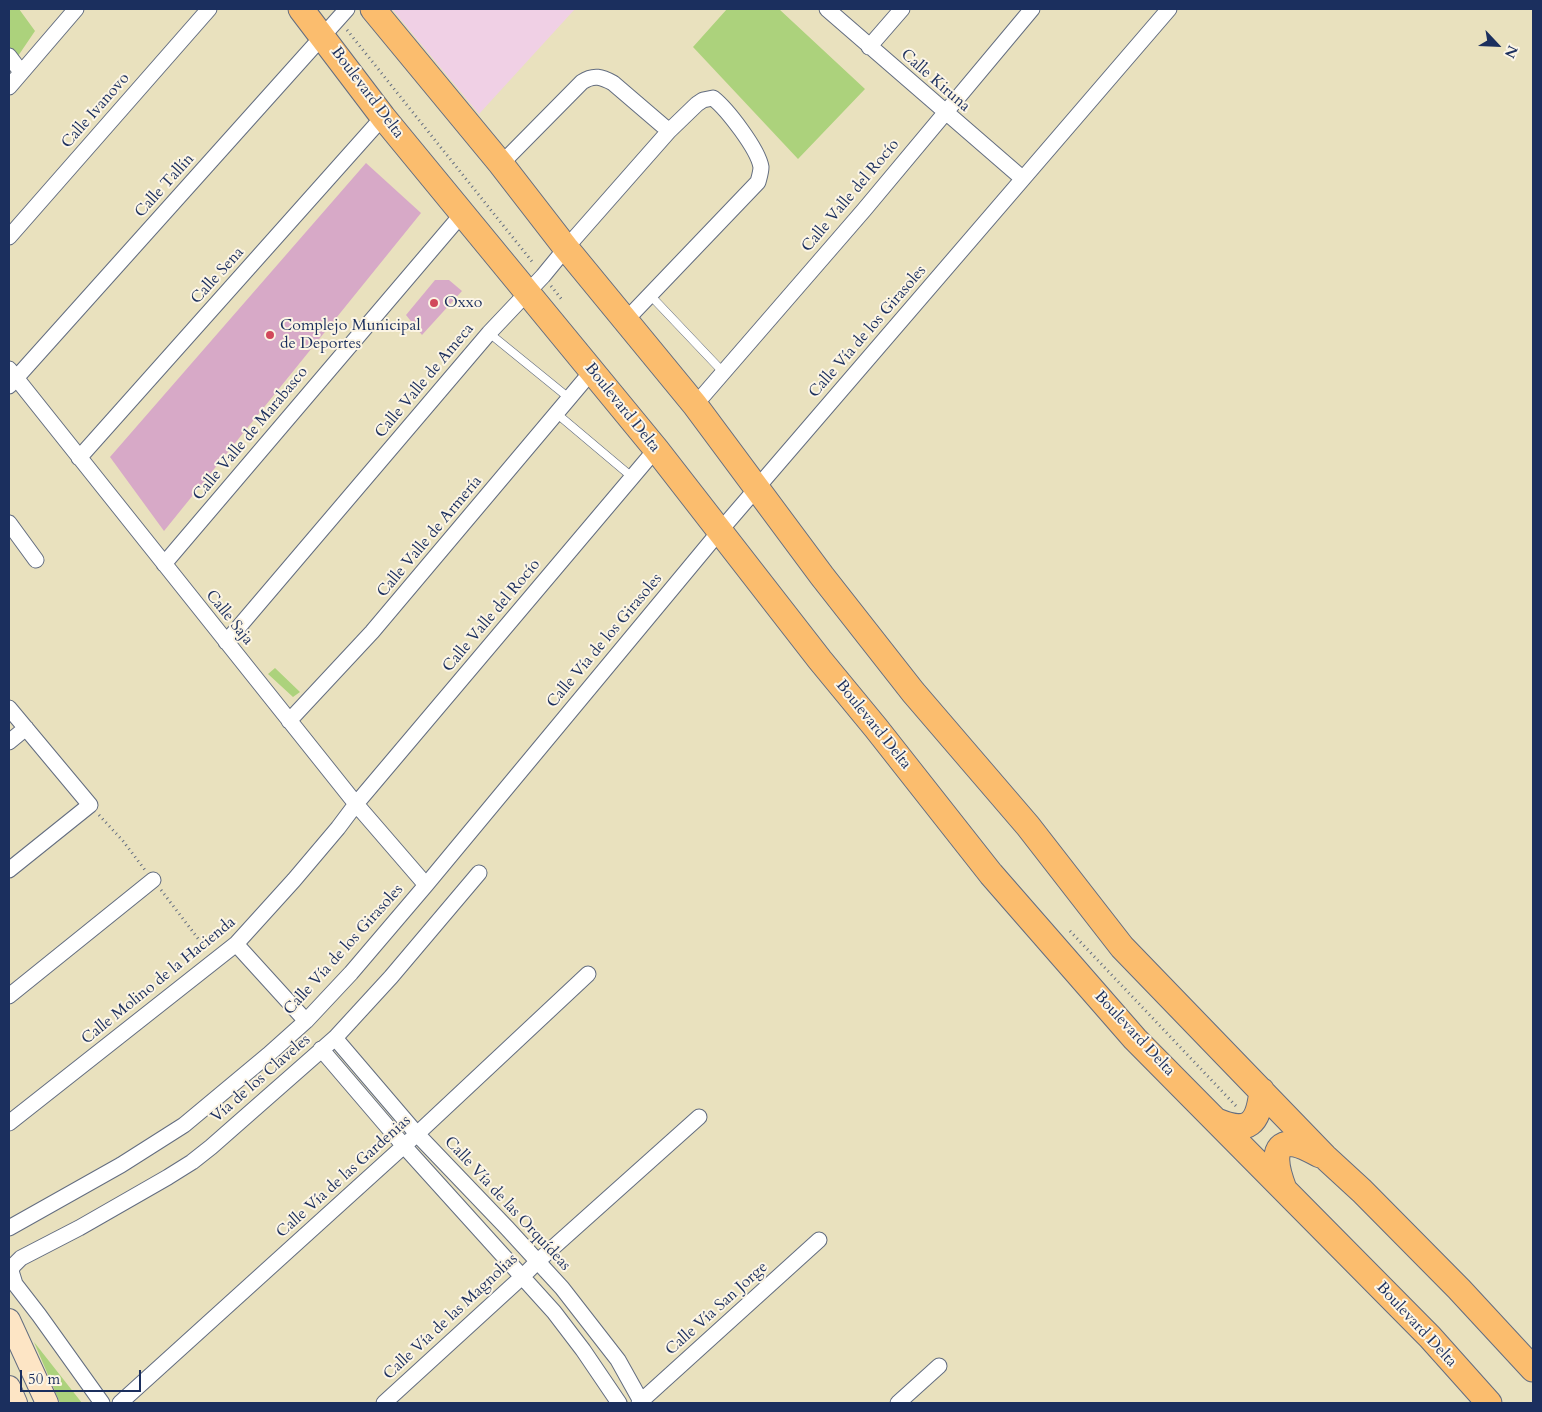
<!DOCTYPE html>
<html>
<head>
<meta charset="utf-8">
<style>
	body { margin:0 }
	#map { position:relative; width:1542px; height:1412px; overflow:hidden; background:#e9e1be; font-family:Cardo,serif }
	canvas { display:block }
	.frame { position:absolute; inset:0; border:10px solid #1b2f5e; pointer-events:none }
	.north { position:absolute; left:1472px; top:20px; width:50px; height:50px; -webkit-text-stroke:4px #fcf5e5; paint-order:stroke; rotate:115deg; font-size:14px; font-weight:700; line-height:20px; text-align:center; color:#1b2f5e }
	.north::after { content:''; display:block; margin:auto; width:18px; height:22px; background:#1b2f5e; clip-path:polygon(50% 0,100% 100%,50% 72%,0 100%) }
	.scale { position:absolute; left:20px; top:1370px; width:121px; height:22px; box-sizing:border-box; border:2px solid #1b2f5e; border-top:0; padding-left:6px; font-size:15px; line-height:18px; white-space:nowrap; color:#1b2f5e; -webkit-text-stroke:4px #fcf5e5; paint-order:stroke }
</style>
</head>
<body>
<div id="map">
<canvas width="1542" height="1412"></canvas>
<div class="frame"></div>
<div class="north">N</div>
<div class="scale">50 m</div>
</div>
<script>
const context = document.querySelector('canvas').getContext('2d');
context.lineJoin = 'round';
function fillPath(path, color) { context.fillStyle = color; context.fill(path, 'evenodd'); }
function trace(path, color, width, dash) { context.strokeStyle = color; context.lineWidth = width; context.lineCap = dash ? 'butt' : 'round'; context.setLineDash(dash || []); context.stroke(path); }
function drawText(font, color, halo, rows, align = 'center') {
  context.font = font + ' Cardo,serif'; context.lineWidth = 4; context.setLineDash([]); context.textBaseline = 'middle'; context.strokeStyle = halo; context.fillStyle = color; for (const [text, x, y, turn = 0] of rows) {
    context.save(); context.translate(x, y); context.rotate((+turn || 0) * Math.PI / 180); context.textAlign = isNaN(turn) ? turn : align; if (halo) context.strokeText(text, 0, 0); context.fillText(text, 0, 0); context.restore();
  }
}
const built = new Path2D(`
	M392 9H575L479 114Z`);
const green = new Path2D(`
	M9 9H19L35 31 16 59 9 47Z
	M727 9H779L865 89 798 159 693 47Z
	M275 668 300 692 293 697 268 674Z
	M34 1342 82 1403H60Z`);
const building = new Path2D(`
	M366 163 421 213 164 531 110 457Z
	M435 280H449L462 291 422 335 406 315Z`);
const path = new Path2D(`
	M347 30 534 264
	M551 286 563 301
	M99 815 123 841 145 870
	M161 890 206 949
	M1070 931 1236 1106`);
const lane = new Path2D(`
	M650 295 723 372
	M489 333 569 398
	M556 413 632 477`);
const street = new Path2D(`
	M827 9 1022 178
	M869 47 902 9
	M9 56 21 72
	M9 87 76 9
	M501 164 582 82C594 74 602 77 613 83L669 131
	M9 237 209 9
	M9 369 356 804 426 885
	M9 386 347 9
	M695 405 864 210 1032 9
	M79 458 383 117
	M9 523 36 560
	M164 564 462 214
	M226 642 489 333 543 276 566 248 669 131 697 104 703 100 713 98C727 109 758 149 761 167 761 172 759 178 758 182L626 320
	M9 708 90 805 9 870
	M289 721 372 632 592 371
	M9 742 26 728
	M236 944 306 1021
	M9 996 153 880
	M335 1038 417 1134 507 1228 562 1288 618 1360 642 1403
	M321 1049 404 1146 554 1312 583 1350 619 1403
	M9 1123 236 944 294 880 338 828 356 804 656 449
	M9 1228 121 1165 184 1125 268 1055 306 1021 351 973 426 885 719 532 1169 9
	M102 1403 39 1315 15 1284 11 1271 13 1266 21 1258 79 1228 168 1177 192 1162 211 1147 335 1038 391 977 479 873
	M120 1403 417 1134 588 974
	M384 1403 523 1276 538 1261 699 1117
	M639 1403 819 1240
	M898 1403 939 1366`);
const secondary = new Path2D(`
	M9 1320 47 1403
	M9 1387 16 1403`);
const primary = new Path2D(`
	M301 9 383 117 656 449 820 660 876 728 991 874 1135 1039 1430 1337 1489 1403
	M373 9 501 164 566 248 695 405 822 576 913 692 1028 826 1122 947 1325 1157 1362 1191 1459 1289 1533 1369
	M1217 1121C1249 1134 1258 1124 1262 1091
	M1284 1189C1279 1176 1266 1140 1295 1144 1304 1146 1312 1151 1320 1155`);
const markers = [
	[434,303,5,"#d1495b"],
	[270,335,5,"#d1495b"]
];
const streetNames = [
	["Calle Kiruna",935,81,41],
	["Boulevard Delta",367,93,53],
	["Calle Ivanovo",96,111,-49],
	["Calle Tallín",165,186,-48],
	["Calle Valle del Rocío",851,196,-50],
	["Calle Sena",218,276,-48],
	["Calle Vía de los Girasoles",868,332,-49],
	["Calle Valle de Ameca",425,381,-50],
	["Boulevard Delta",622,408,51],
	["Calle Valle de Marabasco",251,434,-50],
	["Calle Valle de Armería",430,537,-50],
	["Calle Valle del Rocío",492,616,-50],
	["Calle Saja",229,618,51],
	["Calle Vía de los Girasoles",605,641,-50],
	["Boulevard Delta",873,725,51],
	["Calle Vía de los Girasoles",344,950,-48],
	["Calle Molino de la Hacienda",159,981,-39],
	["Boulevard Delta",1134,1034,47],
	["Vía de los Claveles",261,1079,-41],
	["Calle Vía de las Gardenias",344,1177,-42],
	["Calle Vía de las Orquídeas",507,1204,47],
	["Calle Vía San Jorge",717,1309,-42],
	["Calle Vía de las Magnolias",451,1317,-43],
	["Boulevard Delta",1416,1325,47]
];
const poiNames = [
	["Oxxo",444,303],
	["Complejo Municipal",280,326],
	["de Deportes",280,344]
];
fillPath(built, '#f0d0e5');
fillPath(green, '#acd27c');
fillPath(building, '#d7a9c7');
trace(lane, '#636d80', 9);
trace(street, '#636d80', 17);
trace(secondary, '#636d80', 24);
trace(primary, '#636d80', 27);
trace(path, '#636d80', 3, [1, 4]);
trace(lane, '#fff', 8);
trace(street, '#fff', 15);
trace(secondary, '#fde5c5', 22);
trace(primary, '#fbbd6e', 25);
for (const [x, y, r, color] of markers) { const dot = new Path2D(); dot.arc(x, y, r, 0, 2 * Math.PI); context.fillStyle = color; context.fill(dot); trace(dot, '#fcf5e5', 2); }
drawText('16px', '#1b2f5e', '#fcf5e5', streetNames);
drawText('16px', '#1b2f5e', '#fcf5e5', poiNames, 'left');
</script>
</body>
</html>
